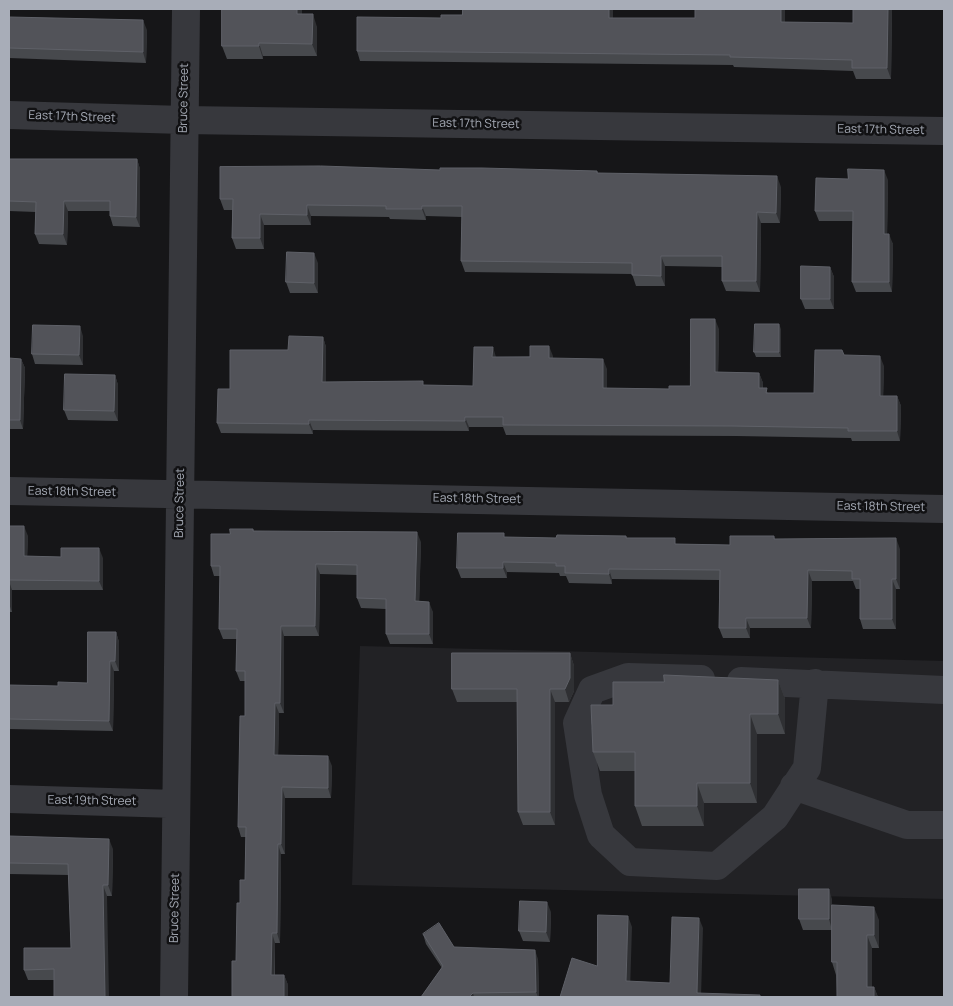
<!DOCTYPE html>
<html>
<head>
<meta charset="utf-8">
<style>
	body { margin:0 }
	#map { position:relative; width:953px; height:1006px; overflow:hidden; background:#161618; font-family:Manrope,sans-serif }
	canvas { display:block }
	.frame { position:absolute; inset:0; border:10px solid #a8adb8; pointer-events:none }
</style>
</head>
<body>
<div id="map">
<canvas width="953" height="1006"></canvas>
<div class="frame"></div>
</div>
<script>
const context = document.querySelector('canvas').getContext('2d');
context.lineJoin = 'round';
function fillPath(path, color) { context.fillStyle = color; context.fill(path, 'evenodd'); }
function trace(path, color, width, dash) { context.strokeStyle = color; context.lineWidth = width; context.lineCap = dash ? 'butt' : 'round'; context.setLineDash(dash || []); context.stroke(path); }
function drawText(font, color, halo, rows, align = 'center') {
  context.font = font + ' Manrope,sans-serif'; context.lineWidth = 5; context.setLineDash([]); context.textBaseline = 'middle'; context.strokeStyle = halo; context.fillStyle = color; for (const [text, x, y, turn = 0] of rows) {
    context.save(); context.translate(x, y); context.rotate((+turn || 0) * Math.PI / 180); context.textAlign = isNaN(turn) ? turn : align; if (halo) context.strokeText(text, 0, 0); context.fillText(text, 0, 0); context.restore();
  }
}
const built = new Path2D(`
	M360 646 944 661V899L352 885Z`);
const minor = new Path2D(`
	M9 115 184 120 944 131
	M9 491 944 509
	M701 679 628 677 592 690 577 723 588 795 601 835 630 862 717 866 775 817 807 768 815 683
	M741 681 944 690
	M794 786 907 825H944
	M9 799 176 804
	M174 997 186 9`);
const wall = new Path2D(`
	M302 9V14L317 27V56H263V59H227L222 46Z
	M695 9H785V22L853 23 892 9 891 79H856L853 71 734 67 733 65 360 61 357 51 441 18H695Z
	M9 17 147 30 146 63 9 58Z
	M9 159H137L140 169V227L113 226 110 216V211H68L67 245 39 244 35 234 36 212 9 211Z
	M440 170 597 171 598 173 781 187 780 223H761L760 292 726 291 722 281V267L665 266V286H636L632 274 465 272 461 261 462 217 426 216V220L390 219 389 217 311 216V225H264V249H236L232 238V210H224L220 199Z
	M888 180 887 234 893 244 892 292H856L852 282 853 221H819L815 211Z
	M318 263V293H290L286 282Z
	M830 267 834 277V309H805L801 299Z
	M719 329 718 372 759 373 763 383V388L768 393H814L844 355 884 366 883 396H897L901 406 900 441H852L851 438 736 436 506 435 503 427H469V431L313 430V434L221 433 217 423 230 389 288 350 323 337 326 347V382L424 385 473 386 496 357 553 356V358L607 369V388L669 389 690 386Z
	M781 329V357H756L754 352Z
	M83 336V365L35 364 32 354Z
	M9 358 21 359 25 368 23 429H9Z
	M115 375 118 385V421L68 420 64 410Z
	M9 526 28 536 27 556 103 558V590H12V612H9Z
	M253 529 254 531 421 542 419 601 433 612V644H390L386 634V609L361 608 357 598V575L320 574 319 636H284V713H279L278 756 332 766 331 798H285V854H281L280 943H275V975H284L288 985 236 961 240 903 245 880 246 837H241L238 827 245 716V681H240L236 671 237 639H223L219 629 220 576H214L211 566 230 534Z
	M626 536 627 538 677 544 730 545 774 536 775 539 900 549V589H896V629H863L860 619V589H856L853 581H812L811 628H750V638H723L719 628V580L612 579V584L569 583 566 576H560L559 573 507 572V578H461L457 568 505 537 556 538Z
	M116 632 119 642V671H114L113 731 9 729V685L58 686 87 683Z
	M570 653 574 666V691L569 702H555V825H523L518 812 517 702H457L452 689Z
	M778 680 785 699V734H757V803H704V826H642L635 806V771H600L593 752 664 682Z
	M9 836 113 849 112 896H107L54 980H28L24 970 71 948 69 875 9 874Z
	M832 899V905L879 920V948H872V987H874L878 997H837L836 975 832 962V930H803L799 919Z
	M551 912 550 942 523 941 519 931Z
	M423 934 454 947 538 959 539 997H421L442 968 426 944Z`);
const shadedWall = new Path2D(`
	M297 9H302V27L297 14Z
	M609 9H613V28L609 18Z
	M781 9H785V32L781 22Z
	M888 9H892L891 79 887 68Z
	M313 14 317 27V56L312 44Z
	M143 20 147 30 146 63 143 52Z
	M259 43 263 56V59L259 46Z
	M137 159 140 169V227L136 217Z
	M884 170 888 180 887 244 884 234Z
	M777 176 781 187 780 223 776 213Z
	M64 201 68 211 67 245 63 234Z
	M307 205 311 216V225L307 215Z
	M422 206 426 216V220L422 209Z
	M757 212 761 223 760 292 756 281Z
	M260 214 264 225V249L260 238Z
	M889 234 893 244 892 292 889 282Z
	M314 253 318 263V293L314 283Z
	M661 256 665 266V286L661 276Z
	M830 267 834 277V309L830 299Z
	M715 319 719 329 718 382 715 372Z
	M779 324 781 329V357L779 352Z
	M80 326 83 336V365L79 355Z
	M323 337 326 347V391L322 382Z
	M549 346 553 356V368L549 358Z
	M493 347 496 357H492Z
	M880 356 884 366 883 406 880 396Z
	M21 359 25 368 23 429 20 420Z
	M603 359 607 369V398L603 388Z
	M759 373 763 383 762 398 759 388Z
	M115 375 118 385V421L114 411Z
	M897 396 901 406 900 441 897 431Z
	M465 417 469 427V431L465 421Z
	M309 420 313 430V434L309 424Z
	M24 526 28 536 27 565 24 556Z
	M417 532 421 542 419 612 415 601Z
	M896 538 900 549V589L896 579Z
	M99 548 103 558V590L99 581Z
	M503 562 507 572V578L503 568Z
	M316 564 320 574 319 636 315 626Z
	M609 569 612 579V584L609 574Z
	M808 570 812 581 811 628 807 618Z
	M892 579 896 589V629L892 619Z
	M9 581 12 590V612L9 604Z
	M429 602 433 612V644L429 634Z
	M746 618 750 628V638L746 628Z
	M281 626 284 636V713L280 703Z
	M116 632 119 642V671L115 661Z
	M570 653 574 666V691L569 702 565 689Z
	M110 661 114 671 113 731 109 721Z
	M778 680 785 699V734L778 714Z
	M550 689 555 702V825L550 812Z
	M275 703 279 713 278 766 274 755Z
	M750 714 757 734V803L750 783Z
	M328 756 332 766 331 798 328 788Z
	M697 783 704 803V826L697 806Z
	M282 787 285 798V854L281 844Z
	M109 839 113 849 112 896 108 885Z
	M278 844 281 854 280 943 277 933Z
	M103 885 107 896 109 997H105Z
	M829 889 832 899V930L829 919Z
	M547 902 551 912 550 942 546 932Z
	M874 907 879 920V948L874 935Z
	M628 916 632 927 630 991 626 981Z
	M699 918 703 928 701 997 697 993Z
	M272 933 275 943 274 985 271 975Z
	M867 935 872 948V997L867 987Z
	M535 950 538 959 539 997H538L536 992Z
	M284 975 288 985V997H284Z
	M874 987 878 997H874Z
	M473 993 474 997H469Z`);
const building = new Path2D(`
	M222 9H297V14H313L312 44 259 43V46H222Z
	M463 9H609V18H695V9H781V22L853 23V9H888L887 68H852V60L730 57V55L357 51V17L441 18V15H462Z
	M9 17 143 20V52L9 48Z
	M9 159H137L136 217 110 216V201H64L63 234H35L36 202 9 201Z
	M321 166 440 170V168H482L597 171V173L777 176 776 213 757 212 756 281H722V256H661V276L632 275V263L461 261 462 206H422V209H386V206L307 205V215L260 214V238H232L233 199H220V167Z
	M848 169 884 170V234H889V282H852L853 211H815L816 178 848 179Z
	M287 252 314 253V283L286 282Z
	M801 266 830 267V299H801Z
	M691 319H715V372L759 373V388H767L766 393H814L815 350H842L844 355 880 356V396H897V431H848V428L732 426 503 425V417H465V421L309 420V424L217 423 218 389H230V350H288L289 336 323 337 322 382 423 381V385L473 386 474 347H493L492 357H530V346H549V358L603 359V388L669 389V386H690Z
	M755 324H779V352H754Z
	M33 325 80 326 79 355 32 354Z
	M9 358 21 359 20 420H9Z
	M65 374 115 375 114 411 64 410Z
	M9 526H24V556L61 557V548H99V581L9 580Z
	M230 529H253V531L417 532 415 601 429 602V634H386V599L357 598V565L316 564 315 626H281L280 703H275L274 755 328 756V788L282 787 281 844H278L277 933H272L271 975H284V997H232V961H236L237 903H240V880H245L246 827H238L240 716H245V671H236L237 629H219L220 566H211V534H230Z
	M458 533H504V537L556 538 557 535 626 536V538H675V544L730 545V536H774V539L896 538V579H892V619H860V579H852V571L808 570 807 618H746V628H719L720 570 609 569V574L565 573V566H556V563L503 562V568H457Z
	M88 632H116L115 661H110L109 721 9 719V685L58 686V682L87 683Z
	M452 653H570V678L565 689H550V812H518L517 689H452Z
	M664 675 778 680V714H750V783H697V806H635V752H593L591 705H613V682H664Z
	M9 836 109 839 108 885H103L105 997H54V969L24 970V948H71L68 864 9 863Z
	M799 889H829V919H799Z
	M520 901 547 902 546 932 519 931Z
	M832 905 874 907V935H867V987H874V997H837V962H832Z
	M598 915 628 916 626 981 670 983 672 917 699 918 697 993 760 995V997H560L572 958 597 966Z
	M439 923 454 947 535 950 536 992 473 993 469 997H421L443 966 423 934Z`);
const streetNames = [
	["Bruce Street",184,98,-89],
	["East 17th Street",72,117,2],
	["East 17th Street",476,124,1],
	["East 17th Street",881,130,1],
	["East 18th Street",72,492,1],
	["East 18th Street",477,499,1],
	["Bruce Street",180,503,-89],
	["East 18th Street",881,507,1],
	["East 19th Street",92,801,1],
	["Bruce Street",175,908,-89]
];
fillPath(built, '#222225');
trace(minor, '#37383d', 28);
fillPath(wall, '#47494d');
fillPath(shadedWall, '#2f3033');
fillPath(building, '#525359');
trace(building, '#5f6168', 1);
drawText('12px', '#a8adb8', '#111113', streetNames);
</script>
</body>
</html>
